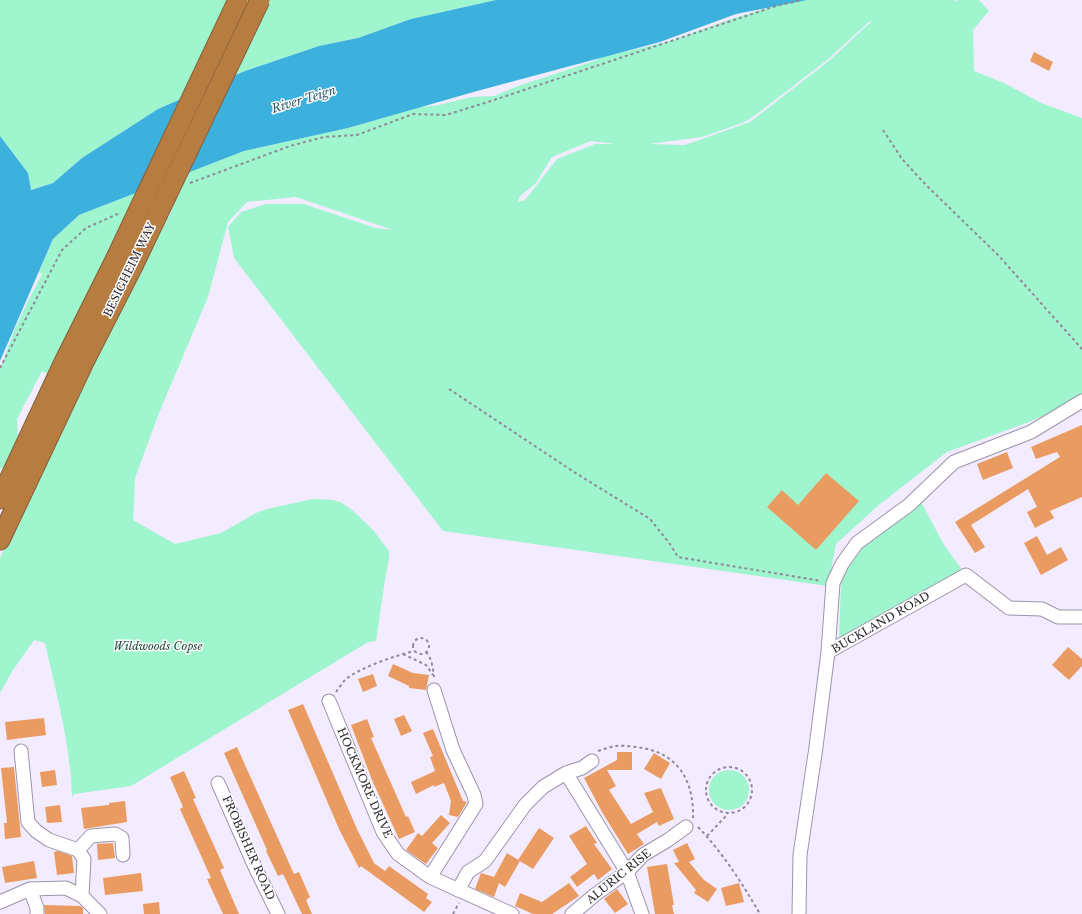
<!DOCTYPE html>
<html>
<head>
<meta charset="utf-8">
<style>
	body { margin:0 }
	canvas { display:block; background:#f3ebff }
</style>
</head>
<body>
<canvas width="1082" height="914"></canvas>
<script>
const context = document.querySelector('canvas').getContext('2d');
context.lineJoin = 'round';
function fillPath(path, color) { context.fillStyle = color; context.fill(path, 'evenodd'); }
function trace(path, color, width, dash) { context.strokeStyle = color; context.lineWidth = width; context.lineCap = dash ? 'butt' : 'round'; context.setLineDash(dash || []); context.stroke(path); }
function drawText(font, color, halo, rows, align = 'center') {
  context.font = font + ' "Libre Baskerville",serif'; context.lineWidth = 3; context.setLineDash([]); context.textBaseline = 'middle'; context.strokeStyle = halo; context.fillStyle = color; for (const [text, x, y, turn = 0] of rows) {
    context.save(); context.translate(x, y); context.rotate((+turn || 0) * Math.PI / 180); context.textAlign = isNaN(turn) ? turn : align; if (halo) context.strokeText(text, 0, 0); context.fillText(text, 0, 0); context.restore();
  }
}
const green = new Path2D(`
	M0 0H496L411 19 358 38 319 46 245 71 158 109 82 158 53 183 30 190 28 173 0 136Z
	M794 0H955L952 2 959 0H979L989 11 973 30 974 71 1004 83 1041 103 1082 118V399L1029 422 947 452 880 504 836 544 828 586 443 531 234 258 228 227 241 212 266 204H304L376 228 393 230 296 197 247 202 228 222 208 297 159 413 135 478 133 520 175 544 221 533 256 513 267 509 313 499 332 500 340 502 351 509 373 530 389 551V558L385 580 376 641 368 642 131 786 74 794 72 797C71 746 56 693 45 643L34 640 13 670 0 693V558L31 491 96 357 172 210 117 234 48 374 42 371 17 419 18 437 5 466 0 469V369L14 331 29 299 42 274 39 272 53 239 79 215 244 151 348 128 420 107 439 105 471 97 494 96 518 86 594 61 612 52 628 51 670 41 734 18ZM873 20 830 60 750 122 685 145 649 144 702 137 745 122 762 110 827 60 869 22ZM591 141 615 144H595L557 159 525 200 518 202 520 196 536 183 552 157Z
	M919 498 944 545 966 575 839 641 841 582 858 547Z
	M709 790a20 20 0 1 1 40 0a20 20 0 1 1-40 0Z`);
const water = new Path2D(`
	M496 0H807L736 14 660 42 604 57 477 91 348 128 244 151 79 215 53 239 0 361V136L28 173 31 190 53 183 82 158 158 109 245 71 319 46 358 38 411 19Z`);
const building = new Path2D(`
	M1034 52 1053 62 1049 71 1030 61Z
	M1082 425V497L1050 511 1054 518 1035 528 1027 512 1037 507 1028 489 971 525 985 547 975 553 955 522 1060 457 1057 452 1036 459 1031 447Z
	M1007 452 1013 468 983 480 977 464Z
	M826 473 859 501 816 550 767 507 782 490 798 505Z
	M1037 536 1047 555 1061 547 1068 560 1041 575 1024 543Z
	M1068 647 1082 659V666L1069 680 1052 665Z
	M393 664 413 673 429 675 426 690 409 688V686L388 676Z
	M373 674 377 686 363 692 358 679Z
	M303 704 357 829 374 863 385 871 389 866 428 894 426 898 432 902 424 912 361 866 359 868 339 829 288 710Z
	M404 715 412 731 401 736 394 719Z
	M44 718 46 735 7 740 5 722Z
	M367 719 374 737 371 738 406 817 408 816 415 832 399 839 372 780 351 725Z
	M433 729 463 801 467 802 458 817 449 815 451 801 444 783 434 787V785L416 794 411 782 435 771 430 757 433 756 423 733Z
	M237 747 294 874 299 872 310 897 306 900 312 914H302L283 874 278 876 266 851 267 850 224 753Z
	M617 752H632V770H607L616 786 609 790 631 824 653 812 644 793 661 788 674 819 659 826 657 822 637 834 644 844 628 854 602 812 584 778 617 760Z
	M654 753 670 763 661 779 644 769Z
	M14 767 21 837 5 839 4 823H7L1 768Z
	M55 770 57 785 42 787 40 772Z
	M184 771 196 798 193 799 224 868 220 870 239 914H223L207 879 211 878 180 809 183 807 170 777Z
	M125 801 127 822 84 829 81 808 109 805V803Z
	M60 805 62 822 47 823 45 807Z
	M441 815 450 823 432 843 438 848 426 864 406 850 418 833 422 836Z
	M586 826 597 843 594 844 612 869 598 880 594 874 577 887 570 877 587 864 569 836Z
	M539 828 554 838 533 869 518 860Z
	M113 843 115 858 98 860 97 844Z
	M687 843 695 859 689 862 704 880 717 889 708 902 694 893 696 890 674 863 679 862 673 850Z
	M58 851 72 856 74 873 57 875 54 852Z
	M507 853 520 861 505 887 499 883 494 897 475 889 481 873 494 877Z
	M34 861 37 878 5 883 2 867Z
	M667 864 674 905H672L674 914H655L647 867Z
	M141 873 143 891 105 895 103 878Z
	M569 883 579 896 552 914H533L515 906 520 893 542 902Z
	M739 883 744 902 726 906 721 888Z
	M617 889 628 904 615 913 604 899Z
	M159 902 160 914H144L143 904Z
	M44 905 80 906 83 908V914H45Z`);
const path = new Path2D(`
	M883 130 902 159 927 186 998 255 1082 349
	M190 183 290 146 324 137 357 135 413 114 446 115 491 101 776 6 802 0
	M0 368 62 250 86 228 120 213
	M449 389 574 472 650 519 670 544 678 557 821 581
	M413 646a8 8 0 1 1 16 0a8 8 0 1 1-16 0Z
	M426 652C432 658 433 669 434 677
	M403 654 426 665 433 675
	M336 692C339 688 342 683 345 680 360 667 395 656 414 651
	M598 751C604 749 610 747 616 746 625 745 635 747 643 748 680 755 694 783 693 818
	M706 790a23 23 0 1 1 46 0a23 23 0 1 1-46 0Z
	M698 827C723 853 742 883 760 914
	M707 836 726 816 727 812
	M453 914 459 903`);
const minor = new Path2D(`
	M828 652 833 583 842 564 857 543 909 505 954 462 1031 432 1082 401
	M329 701 383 832 398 854 430 877 512 914
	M21 751 28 822 36 831 49 840 78 850 84 859 82 896
	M566 773 627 872 642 914
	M218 783 255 867 278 914
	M78 850 91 836 115 834 122 838 123 855
	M430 877 476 804 474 795 453 750 434 690
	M30 889 37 908V914
	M458 890 468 872 485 861 525 805 543 787 566 773 582 768 592 761
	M0 902 30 889 66 888 82 896 100 914
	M572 914 596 894 627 872 643 855 668 840 686 827
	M799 914 800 855 816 747 828 652 966 575 1009 608 1042 609 1058 617H1082`);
const highway = new Path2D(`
	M0 499 65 360 115 260
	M0 540 84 362 133 266`);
const highwayBridge = new Path2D(`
	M115 260 238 0
	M133 266 260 0`);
const streetNames = [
	["BESIGHEIM WAY",130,270,-64],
	["BUCKLAND ROAD",881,623,-30],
	["HOCKMORE DRIVE",364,783,66],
	["FROBISHER ROAD",248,848,66],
	["ALURIC RISE",619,877,-39]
];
const parkNames = [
	["Wildwoods Copse",158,647]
];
const waterNames = [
	["River Teign",304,100,-17]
];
fillPath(green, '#9ff5ce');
fillPath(water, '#3db1dd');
fillPath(building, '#ea9b62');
trace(minor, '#9d93aa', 15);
trace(highway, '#865f3b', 21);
trace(path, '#8f8998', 2, [3, 3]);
trace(minor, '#fff', 13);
trace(highway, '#b67c40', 19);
trace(highwayBridge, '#865f3b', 21, []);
trace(highwayBridge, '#b67c40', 19);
drawText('11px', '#2d2932', '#fdfdfd', streetNames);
drawText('italic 11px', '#1c4937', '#fdfdfd', parkNames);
drawText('italic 12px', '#2e5d70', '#fdfdfd', waterNames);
</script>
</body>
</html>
